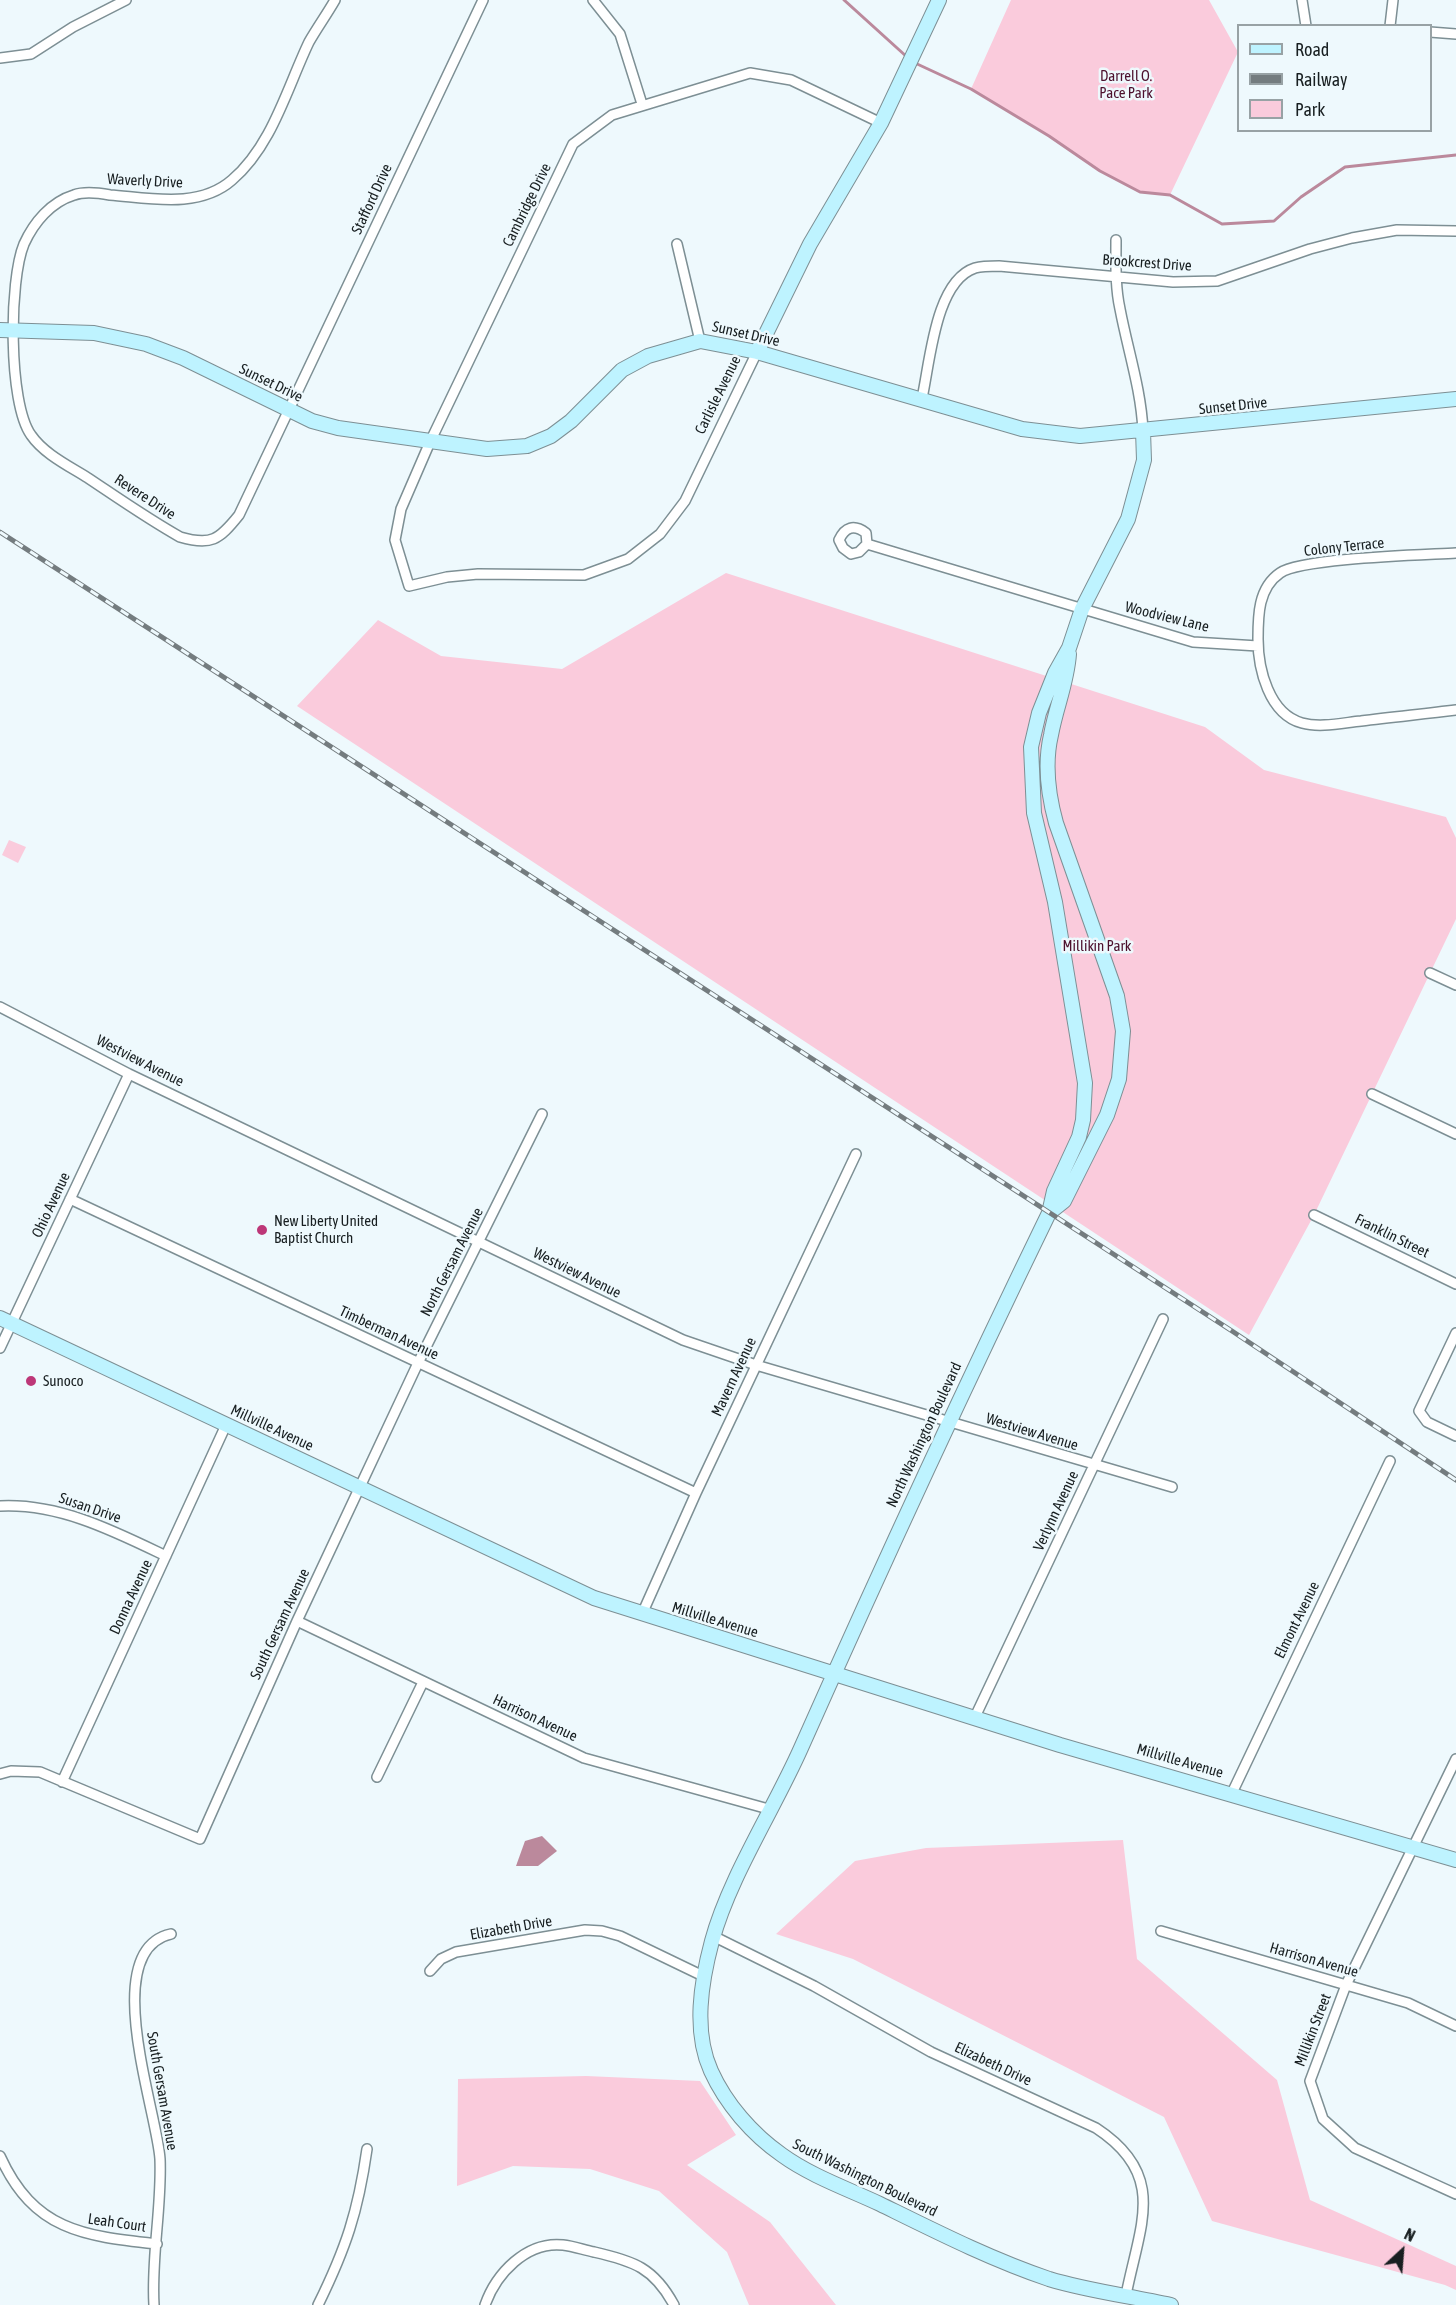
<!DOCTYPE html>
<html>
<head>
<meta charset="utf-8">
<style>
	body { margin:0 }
	#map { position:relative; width:1456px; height:2305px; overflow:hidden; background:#eef9fd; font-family:"Asap Condensed",sans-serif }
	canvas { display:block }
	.legend { position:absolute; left:1237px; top:24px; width:195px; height:108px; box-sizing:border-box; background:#eef9fd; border:2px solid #98a2a5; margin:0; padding:8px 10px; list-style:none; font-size:18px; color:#181f21 }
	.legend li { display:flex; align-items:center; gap:12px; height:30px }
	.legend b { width:30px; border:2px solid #98a2a5 }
	.north { position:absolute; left:1372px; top:2221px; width:60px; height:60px; -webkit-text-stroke:4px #eef9fd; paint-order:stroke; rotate:26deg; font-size:16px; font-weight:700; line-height:24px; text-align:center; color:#181f21 }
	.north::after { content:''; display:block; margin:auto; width:21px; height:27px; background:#181f21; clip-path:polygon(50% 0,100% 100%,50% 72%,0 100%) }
</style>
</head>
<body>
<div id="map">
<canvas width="1456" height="2305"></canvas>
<ul class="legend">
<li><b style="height:8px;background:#bef3ff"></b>Road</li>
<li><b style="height:8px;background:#747c7f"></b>Railway</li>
<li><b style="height:16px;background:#facbdc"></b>Park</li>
</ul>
<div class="north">N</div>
</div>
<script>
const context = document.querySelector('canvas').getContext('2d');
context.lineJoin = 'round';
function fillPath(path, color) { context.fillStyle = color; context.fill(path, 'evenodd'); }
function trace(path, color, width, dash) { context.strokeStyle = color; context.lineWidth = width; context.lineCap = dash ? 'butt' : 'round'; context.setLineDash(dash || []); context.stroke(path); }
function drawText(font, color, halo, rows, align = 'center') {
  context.font = font + ' "Asap Condensed",sans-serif'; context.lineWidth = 5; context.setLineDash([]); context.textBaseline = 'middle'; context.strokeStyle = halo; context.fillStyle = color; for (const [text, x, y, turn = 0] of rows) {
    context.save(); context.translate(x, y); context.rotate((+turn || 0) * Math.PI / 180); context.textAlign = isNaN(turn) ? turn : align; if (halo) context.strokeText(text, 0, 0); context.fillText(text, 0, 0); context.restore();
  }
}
const green = new Path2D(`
	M1011 0H1209L1238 52 1170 195 1140 192 1100 171 1049 136 971 89Z
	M726 573 1205 727 1264 770 1446 817 1456 838V919L1314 1215 1249 1335 297 706 378 620 441 656 562 669Z
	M9 840 26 847 18 863 2 855Z
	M1123 1840 1137 1959 1277 2080 1310 2200 1456 2266V2290L1445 2285 1212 2221 1164 2117 853 1959 776 1934 855 1861 926 1848Z
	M586 2076 700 2081 736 2135 687 2165 770 2222 836 2305H749L727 2252 659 2191 590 2169 513 2166 457 2186 458 2079Z`);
const water = new Path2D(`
	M542 1836 557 1851 538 1866H516L525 1841Z`);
const stream = new Path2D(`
	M844 0 907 57
	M915 63 971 89 1049 136 1100 171 1140 192 1170 195 1222 224 1274 221 1301 197 1345 167 1456 155`);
const street = new Path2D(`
	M335 0C327 14 317 28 309 42 287 88 272 146 232 180 199 209 150 198 110 195 99 193 85 191 74 195 51 202 34 222 24 244 9 280 8 403 31 435 44 454 69 466 88 478 118 498 148 519 180 537 211 546 219 540 239 515L483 0
	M593 0 620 34 642 104
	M1302 0 1306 26
	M1390 26 1393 0
	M1430 32 1456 34
	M0 58 31 54 73 27 126 0
	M1116 240C1116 263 1115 286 1120 309 1128 351 1141 389 1143 431
	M677 244 700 341
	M757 352 685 501 660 534 628 559 584 575 478 574 447 577 409 586 395 540 401 509 430 442 573 144 612 115 750 73 791 80 881 123
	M922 398C930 363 935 281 975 268 982 266 992 266 999 266L1173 282 1217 281 1310 249 1352 238 1397 230 1456 231
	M867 544 859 552 851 554 843 548 839 540C845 527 854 524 866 533L867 544 1193 642 1258 646
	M1456 553C1423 555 1302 558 1280 573 1258 588 1258 616 1258 639 1258 669 1269 714 1302 723 1320 728 1342 723 1361 721 1392 717 1424 714 1456 710
	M1430 973 1456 985
	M0 1007 129 1074 683 1340 756 1365 1172 1487
	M1372 1094 1456 1134
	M70 1199 696 1493
	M1314 1215 1456 1284
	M1456 1333 1419 1411 1427 1422 1456 1436
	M0 1348 129 1074
	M0 1506C59 1503 114 1531 166 1556
	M642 1614 696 1493 856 1154
	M297 1621 584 1758 772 1810
	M975 1717 1163 1319
	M1456 1759 1346 1985 1310 2081 1323 2119 1355 2148 1456 2194
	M0 1774 11 1771 40 1772 200 1839 297 1621 418 1363 542 1114
	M377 1777 423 1682
	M62 1782 226 1425
	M1232 1793 1390 1461
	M1161 1931 1408 2003 1456 2026
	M713 1936 814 1986 931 2052 1096 2128C1168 2175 1140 2224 1126 2295
	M430 1971 441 1959 456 1952 585 1930 602 1931 620 1936 703 1976
	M0 2156C34 2231 84 2236 157 2244
	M154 2305C151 2257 162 2207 160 2159 157 2111 98 1950 171 1934
	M318 2305C346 2248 358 2212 367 2149
	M485 2305C496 2274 526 2241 563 2245 573 2246 584 2250 594 2252 634 2261 654 2268 674 2305`);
const secondary = new Path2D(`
	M0 330 94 333 146 344 183 358 312 421 338 428 487 449 527 446 551 436 571 421 622 370 648 356 700 341 757 352 1022 429 1080 436 1456 399
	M757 352 810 244 881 123 939 0
	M1143 431 1144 460 1128 519 1082 609 1069 648 1055 673 1039 713 1031 747 1034 813 1055 902 1085 1083 1083 1120 1079 1137 1054 1191 1049 1213C963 1390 881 1568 801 1748 774 1809 729 1878 712 1941 701 1982 693 2031 711 2071 726 2104 752 2134 782 2155 811 2176 848 2189 880 2204 935 2231 990 2259 1049 2279 1088 2291 1131 2296 1171 2305
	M1049 1213 1064 1201 1107 1115 1119 1079 1123 1031 1117 996 1056 823C1048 794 1044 765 1051 735 1056 707 1067 683 1069 654
	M0 1318 594 1598 1060 1745 1456 1860`);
const rail = new Path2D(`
	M0 532 1232 1331 1456 1480`);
const markers = [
	[262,1230,6,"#bd3778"],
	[31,1381,6,"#bd3778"]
];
const parkNames = [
	["Darrell O.",1126,76],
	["Pace Park",1126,93],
	["Millikin Park",1097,946]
];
const streetNames = [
	["Waverly Drive",145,181,3],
	["Stafford Drive",372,199,-65],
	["Cambridge Drive",527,205,-64],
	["Brookcrest Drive",1147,263,4],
	["Sunset Drive",746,334,13],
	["Sunset Drive",271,383,26],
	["Carlisle Avenue",718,395,-64],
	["Sunset Drive",1233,406,-6],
	["Revere Drive",145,497,33],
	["Colony Terrace",1344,547,-6],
	["Woodview Lane",1167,617,14],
	["Westview Avenue",140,1061,27],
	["Ohio Avenue",51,1205,-65],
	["Franklin Street",1392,1236,26],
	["North Gersam Avenue",452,1262,-63],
	["Westview Avenue",577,1273,26],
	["Timberman Avenue",389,1333,25],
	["Mavern Avenue",734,1377,-65],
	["Millville Avenue",272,1428,25],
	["Westview Avenue",1032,1432,17],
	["North Washington Boulevard",924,1435,-65],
	["Susan Drive",90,1508,19],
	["Verlynn Avenue",1056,1511,-65],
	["Donna Avenue",131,1597,-65],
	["Millville Avenue",715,1620,17],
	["Elmont Avenue",1297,1620,-64],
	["South Gersam Avenue",280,1624,-65],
	["Harrison Avenue",535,1718,25],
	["Millville Avenue",1180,1761,16],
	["Elizabeth Drive",511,1928,-10],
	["Harrison Avenue",1314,1960,16],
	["Millikin Street",1313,2030,-69],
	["Elizabeth Drive",993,2064,25],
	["South Gersam Avenue",162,2091,80],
	["South Washington Boulevard",865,2178,26],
	["Leah Court",117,2223,8]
];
const poiNames = [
	["New Liberty United",274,1221],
	["Baptist Church",274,1238],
	["Sunoco",43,1381]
];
fillPath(green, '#facbdc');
fillPath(water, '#bb899c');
trace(stream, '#bb899c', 3);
trace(street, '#7d8f94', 12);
trace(secondary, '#7d8f94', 16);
trace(street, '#fff', 9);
trace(secondary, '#bef3ff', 14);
trace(rail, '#747c7f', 5);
trace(rail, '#eef9fd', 3, [9]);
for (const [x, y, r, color] of markers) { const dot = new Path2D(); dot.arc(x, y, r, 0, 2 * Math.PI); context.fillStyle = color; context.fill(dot); trace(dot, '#eef9fd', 2); }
drawText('15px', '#4c102d', '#eef9fd', parkNames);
drawText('15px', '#181f21', '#eef9fd', streetNames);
drawText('15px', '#181f21', '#eef9fd', poiNames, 'left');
</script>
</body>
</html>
